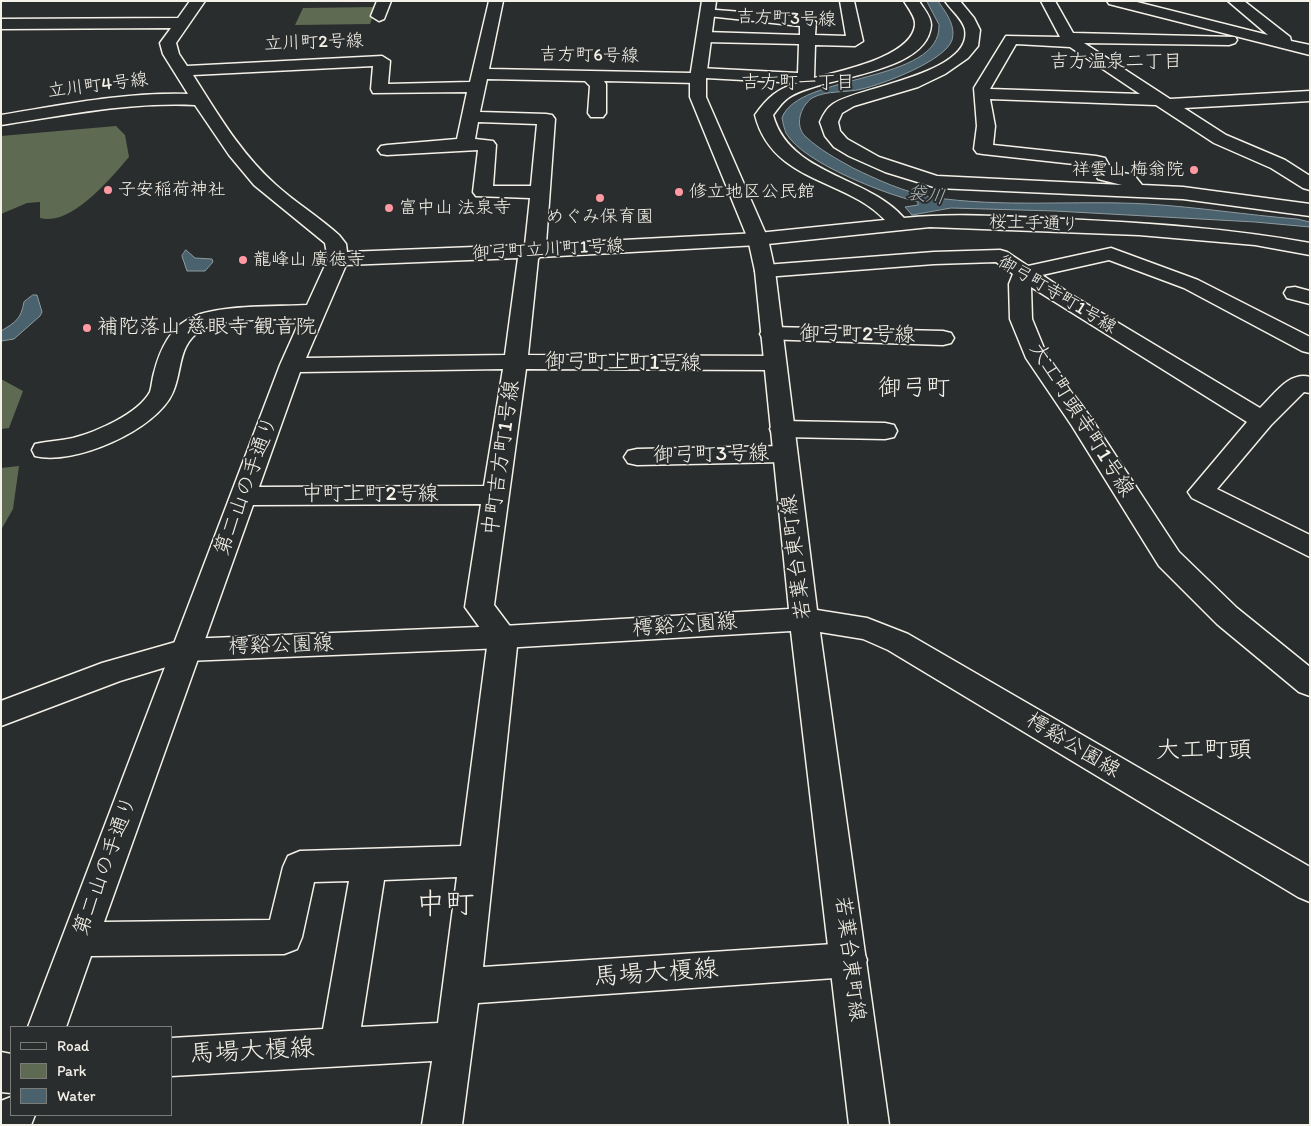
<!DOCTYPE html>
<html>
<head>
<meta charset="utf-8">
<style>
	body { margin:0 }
	#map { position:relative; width:1311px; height:1126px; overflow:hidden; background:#2a2d2e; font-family:Itim,sans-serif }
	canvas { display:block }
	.frame { position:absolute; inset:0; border:2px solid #f4f1e8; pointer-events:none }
	.legend { position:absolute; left:10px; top:1026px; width:162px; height:90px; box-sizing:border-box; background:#2a2d2e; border:1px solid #7b7b78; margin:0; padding:6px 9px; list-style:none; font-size:15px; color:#f4f1e8 }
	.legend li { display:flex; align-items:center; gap:10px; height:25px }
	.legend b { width:25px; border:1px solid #7b7b78 }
</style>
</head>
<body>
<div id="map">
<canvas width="1311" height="1126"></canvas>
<div class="frame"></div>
<ul class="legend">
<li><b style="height:6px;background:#2a2d2e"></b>Road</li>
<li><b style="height:14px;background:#5e6b52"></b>Park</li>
<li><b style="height:14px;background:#4a616e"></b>Water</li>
</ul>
</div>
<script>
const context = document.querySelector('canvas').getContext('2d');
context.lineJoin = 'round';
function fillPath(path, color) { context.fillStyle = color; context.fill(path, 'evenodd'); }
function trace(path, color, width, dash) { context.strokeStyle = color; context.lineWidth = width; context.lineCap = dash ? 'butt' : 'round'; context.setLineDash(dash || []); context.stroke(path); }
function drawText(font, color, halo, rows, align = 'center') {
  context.font = font + ' Itim,"Klee One",sans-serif'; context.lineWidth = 4; context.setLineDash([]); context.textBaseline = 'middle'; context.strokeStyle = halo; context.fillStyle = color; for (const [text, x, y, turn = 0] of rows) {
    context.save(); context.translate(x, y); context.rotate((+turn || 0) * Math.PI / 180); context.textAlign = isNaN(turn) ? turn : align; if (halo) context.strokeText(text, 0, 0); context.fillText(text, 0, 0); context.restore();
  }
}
const green = new Path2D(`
	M376 7 370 24 295 25 303 8Z
	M116 126 125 135 129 157C111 178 71 227 40 218V202L27 203 1 214V136Z
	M1 379 23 391 9 428 1 429Z
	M19 466 13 509 1 530V468Z`);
const water = new Path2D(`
	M927 1H938C946 13 956 25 952 40 945 61 883 84 862 89 846 93 827 90 812 98 800 107 794 126 806 137 820 150 837 159 853 168 878 180 904 192 931 197 1001 208 1076 200 1147 204 1197 207 1247 215 1297 219L1310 222V227L1255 222 1055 211 951 208 912 215 905 207 918 205V202C885 194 803 163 786 133 784 128 783 123 782 118 797 73 942 84 939 25Z
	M186 250 195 258 212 259 213 262 205 271H187L182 256Z
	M33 295H37L42 312 40 316 14 339 1 341V331C16 322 21 319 24 302Z`);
const minor = new Path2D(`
	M190 1H205L176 43 179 54 187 66 382 56 390 61 388 84 470 82 489 1H503L489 69 691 73 699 68 798 73 799 44 705 42 697 37 705 32 800 35V26L708 16 701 12 703 9 808 17 816 22 815 35 846 36 840 1H854L863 41 855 46 815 45 814 78C840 71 912 57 915 25 916 17 908 8 904 1H919C923 8 931 16 931 25 928 75 819 76 788 98 782 102 777 110 773 115 789 175 868 176 904 218 957 212 1011 217 1064 219 1146 223 1228 228 1310 243V255L1255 245 1139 235 930 227 758 245 540 257 538 259 528 355 775 356 783 358 786 363 783 368 775 370 526 369 494 605 518 637 483 967 849 943 862 948 867 960 862 972 849 977 478 1003 462 1125H422L432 1061 171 1076V1038L323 1029 349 881 314 882 302 937 297 949 284 954 91 956 66 1027H28L280 365 301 318C277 320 221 318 203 329 177 344 183 369 173 392 157 430 74 466 35 456L32 450 35 444C48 441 60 441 73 438 96 432 138 414 150 392 152 386 152 379 154 373 159 353 168 331 187 320 213 304 275 307 307 305L328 259 325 243 254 185 229 155 195 105C128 102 67 115 1 125V115C63 105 125 92 188 94L163 54 160 43 171 28 1 29V19L178 18ZM373 66 371 89 373 93 467 92 457 139 387 145 381 146 378 150 381 154 387 155 478 150 473 192 476 196 530 198 525 245 347 252 346 244 339 235C319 217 296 203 276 185 241 154 217 113 193 75ZM706 78 798 83C778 88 767 98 755 115 772 183 846 178 885 220L758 233 546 244 555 119 552 115 546 114 480 112 487 79 585 81 590 86 588 113 591 117H603L606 113V84L604 81 698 83ZM478 122 537 124 531 186H493L496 145 493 141 475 139ZM518 258 505 355 306 358 346 265ZM503 369 484 486 259 487 300 372ZM481 504 465 607 488 639 461 846 300 851 288 856 283 867 270 920 104 922 253 505ZM457 877 438 1023 361 1027 384 880Z
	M377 1H391L384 19 379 21 371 16Z
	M945 1H960L974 18 980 30 978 46 968 58 945 74 918 87 854 106 842 113 838 122 840 131 847 139 879 157 937 176 1122 185 1098 179 1092 166 983 154 977 153 974 149 977 126 974 88 1006 36 1060 37 1041 1H1055L1073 33 1235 37 1237 40 1235 43 1229 45 1084 43 1170 99 1310 91V101L1184 108 1226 135 1285 160 1310 176V190L1303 188 1271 168 1214 143 1156 105 990 99 995 126 993 145 1096 156 1105 158 1112 171 1134 175 1142 185 1183 187 1310 204V216L1183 199 937 188 885 172 849 156 834 147 825 136 820 122C823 115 827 108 833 104 857 87 974 74 965 29 962 18 951 10 945 1ZM1016 44 1070 47 1140 94 990 89Z
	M1107 1H1133L1268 35 1228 1H1244L1290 37 1291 41 1310 45V55L1109 4Z
	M1111 248 1198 280 1310 337V353L1302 351 1184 288 1109 260 1042 275 1075 297 1260 408C1274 395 1289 371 1310 377V393L1304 392 1271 425 1217 489 1310 535V557L1192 498 1188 492 1247 422 1031 287 1032 319 1048 358 1091 418 1179 552 1237 608 1310 667V696L1299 692 1217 624 1159 566 1072 426 1026 358 1010 319 1009 284 1013 274 996 262 934 264 765 277 758 275 755 271 758 267 765 265 934 252 1000 250 1007 252 1028 266Z
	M1295 287 1310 291V304L1287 298 1284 293 1287 288Z
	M771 327 943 331 951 333 954 338 951 343 943 345 763 339 760 334 763 329Z
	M782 421 885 423 894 425 897 431 894 437 885 439 782 437 773 435 770 429 773 423Z
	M784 446 793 448 797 454 793 460 784 462 637 465 628 463 624 457 628 451 637 449Z
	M1 1052 11 1054V1093L1 1092Z
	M11 1097V1115H35L31 1125H1V1101Z`);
const major = new Path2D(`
	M702 1H716L706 78V97L768 239 775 271 817 610 867 618 908 634 1310 867V902L1298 897 888 650 863 639 820 632 889 1125H849L791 631 503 648 186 661 120 681 1 726V701L102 663 186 639 503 626 789 609 755 271 748 239 690 97V78Z`);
const markers = [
	[1194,170,5,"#ff9aa2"],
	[108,190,5,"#ff9aa2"],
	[679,192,5,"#ff9aa2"],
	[600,198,5,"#ff9aa2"],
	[389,208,5,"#ff9aa2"],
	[243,260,5,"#ff9aa2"],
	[87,328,5,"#ff9aa2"]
];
const farStreetnames = [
	["吉方町3号線",786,19,2],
	["立川町2号線",314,43,-2],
	["吉方町6号線",589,56,1],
	["立川町4号線",98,86,-7],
	["桜土手通り",1034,224,2],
	["御弓町立川町1号線",548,250,-3],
	["御弓町寺町1号線",1057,295,31]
];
const farPoinames = [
	["祥雲山 梅翁院",1184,170,"right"],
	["子安稲荷神社",118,190],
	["修立地区公民館",689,192],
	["富中山 法泉寺",399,208],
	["めぐみ保育園",600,217,"center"],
	["龍峰山 廣徳寺",253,260]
];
const farNeighbourhoodnames = [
	["吉方温泉二丁目",1116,62],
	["吉方町一丁目",798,83]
];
const farWaternames = [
	["袋川",926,196,8]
];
const poiNames = [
	["補陀落山 慈眼寺 観音院",97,328]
];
const streetNames = [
	["御弓町2号線",857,335,1],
	["御弓町上町1号線",623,363,1],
	["大工町頭寺町1号線",1081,420,58],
	["御弓町3号線",711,455,-1],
	["中町吉方町1号線",502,458,-82],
	["第二山の手通り",247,486,-70],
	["中町上町2号線",370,495],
	["若葉台東町線",797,557,-97],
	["樗谿公園線",685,626,-4],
	["樗谿公園線",281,646,-2],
	["樗谿公園線",1073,746,31],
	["第二山の手通り",106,866,-70],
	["若葉台東町線",849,959,83]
];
const quarterNames = [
	["御弓町",914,389],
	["大工町頭",1204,751]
];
const nearStreetnames = [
	["馬場大榎線",656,974,-4],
	["馬場大榎線",252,1052,-3]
];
const nearQuarternames = [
	["中町",445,906]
];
fillPath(green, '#5e6b52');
fillPath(water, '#4a616e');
trace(water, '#8e9b9f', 1);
trace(minor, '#f4f1e8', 3);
trace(major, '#f4f1e8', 3);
fillPath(minor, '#2a2d2e');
fillPath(major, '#2a2d2e');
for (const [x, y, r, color] of markers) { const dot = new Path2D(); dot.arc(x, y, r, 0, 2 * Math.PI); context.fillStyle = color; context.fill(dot); trace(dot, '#2a2d2e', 2); }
drawText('18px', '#f4f1e8', '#2a2d2e', farStreetnames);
drawText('18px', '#f4f1e8', '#2a2d2e', farPoinames, 'left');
drawText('19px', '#f4f1e8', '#2a2d2e', farNeighbourhoodnames);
drawText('italic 19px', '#b0b7b7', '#2a2d2e', farWaternames);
drawText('21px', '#f4f1e8', '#2a2d2e', poiNames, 'left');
drawText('21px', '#f4f1e8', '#2a2d2e', streetNames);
drawText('24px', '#f4f1e8', '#2a2d2e', quarterNames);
drawText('25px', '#f4f1e8', '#2a2d2e', nearStreetnames);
drawText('29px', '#f4f1e8', '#2a2d2e', nearQuarternames);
</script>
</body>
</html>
